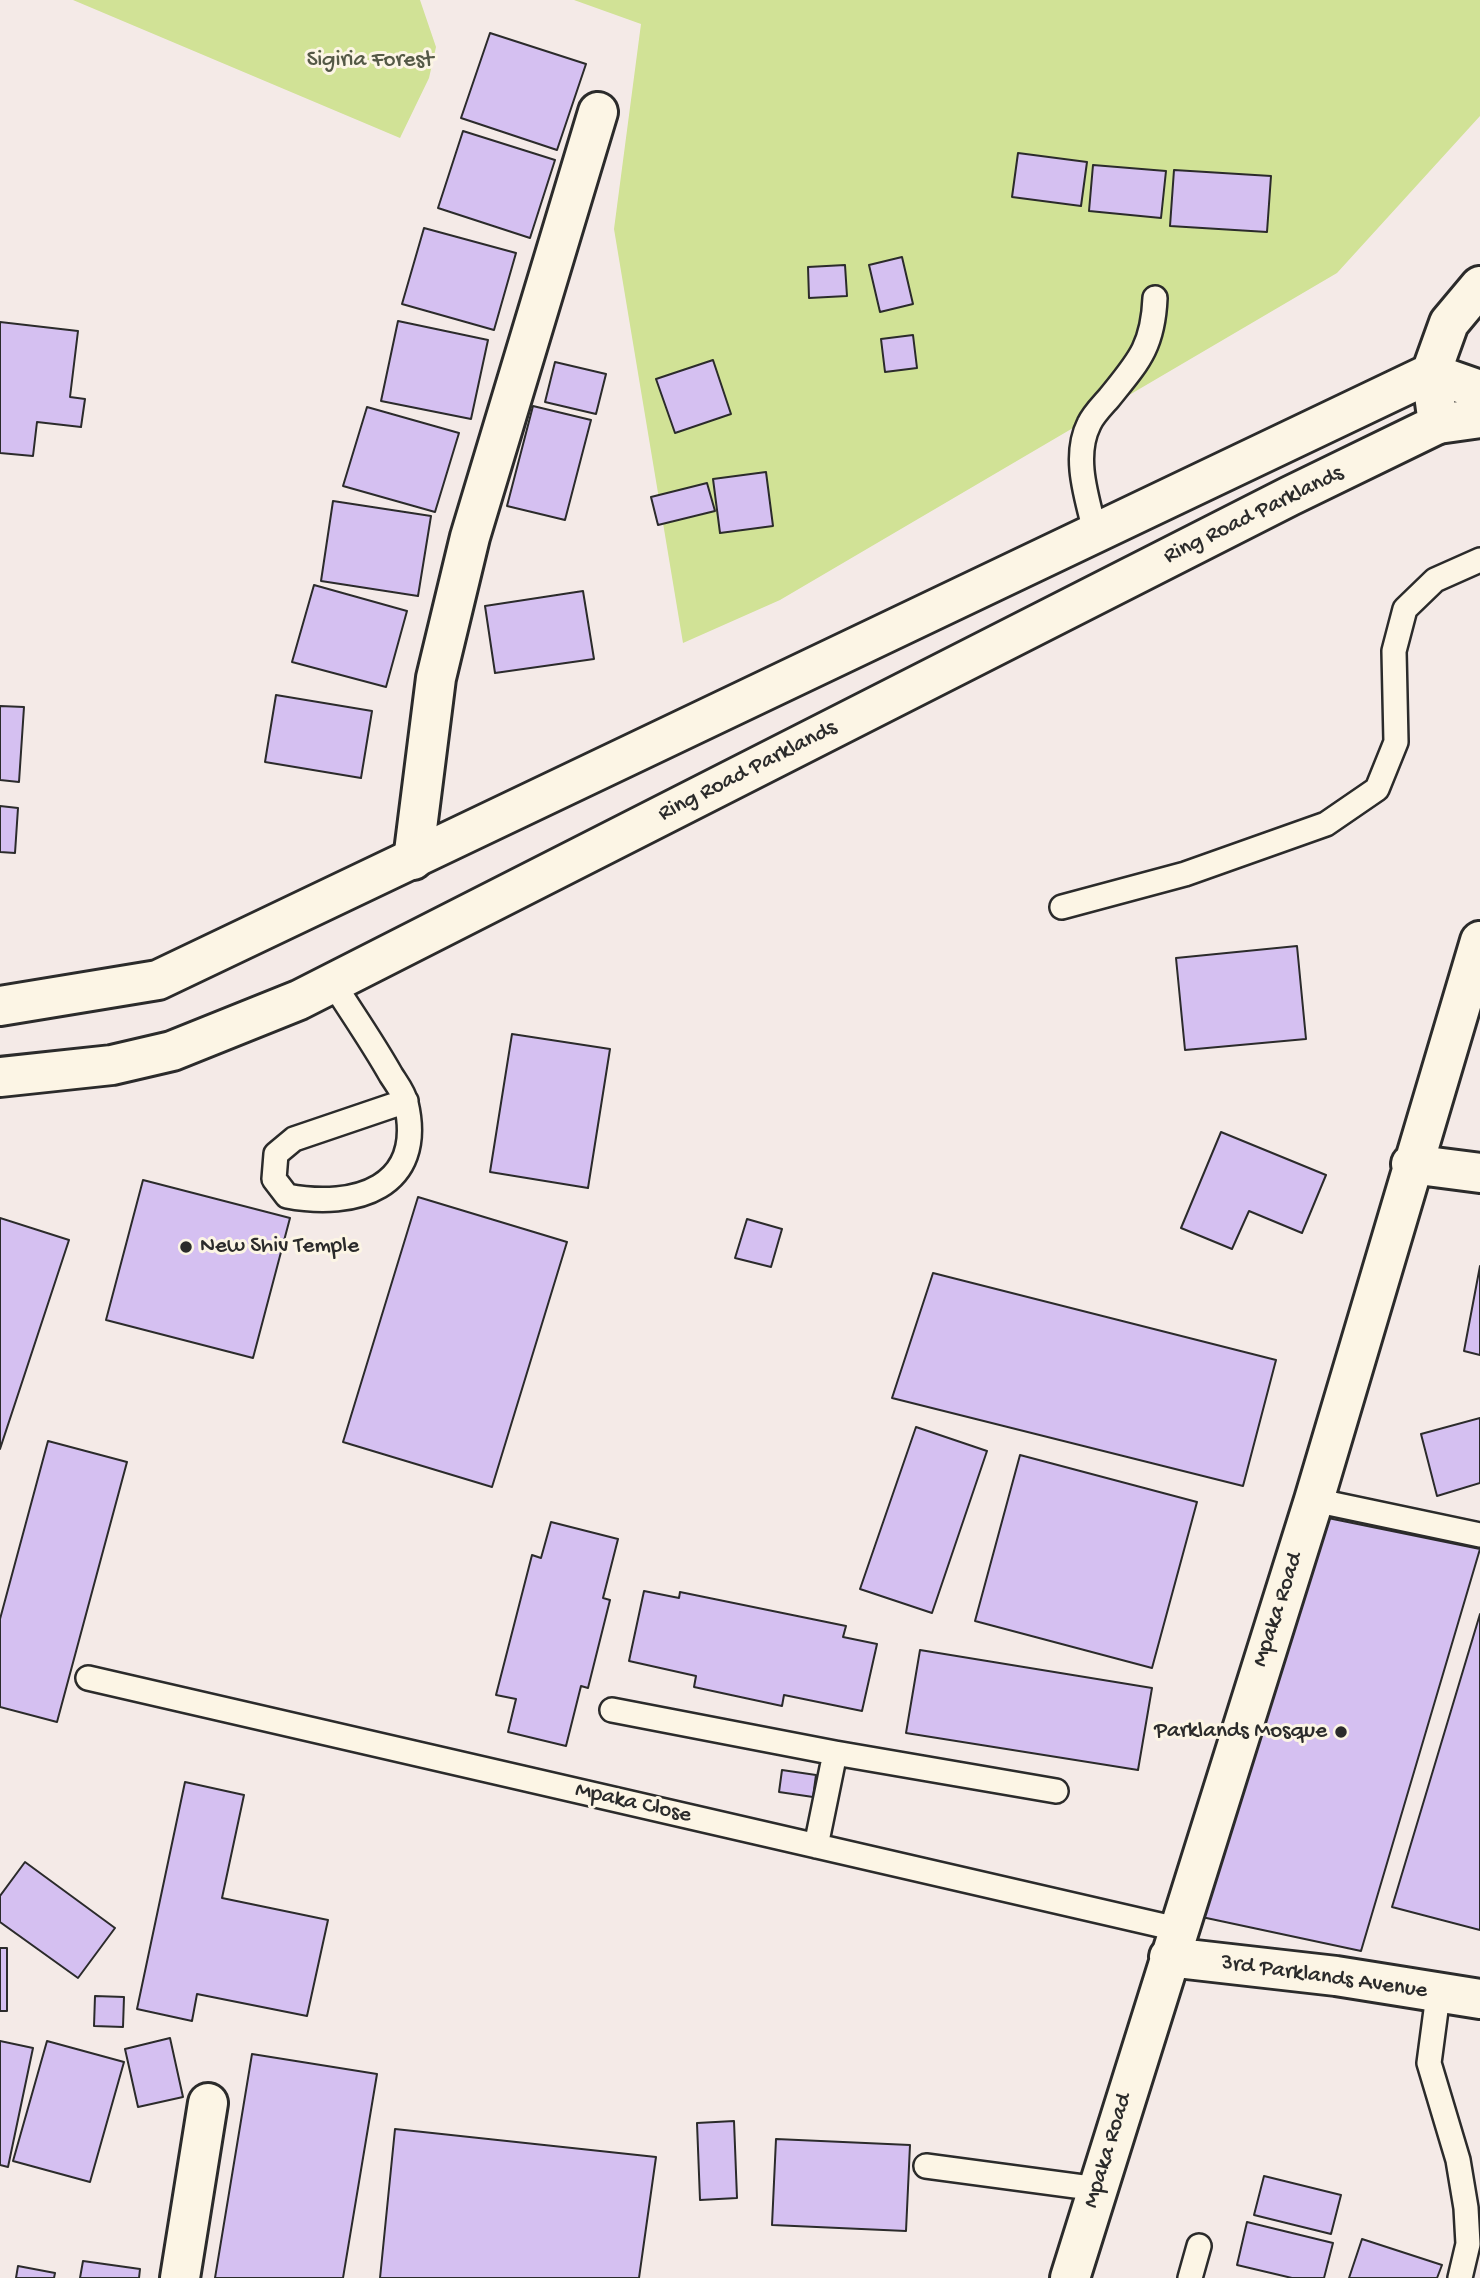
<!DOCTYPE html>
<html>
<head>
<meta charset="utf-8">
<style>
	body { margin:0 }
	canvas { display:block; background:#f4eae7 }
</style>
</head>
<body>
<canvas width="1480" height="2278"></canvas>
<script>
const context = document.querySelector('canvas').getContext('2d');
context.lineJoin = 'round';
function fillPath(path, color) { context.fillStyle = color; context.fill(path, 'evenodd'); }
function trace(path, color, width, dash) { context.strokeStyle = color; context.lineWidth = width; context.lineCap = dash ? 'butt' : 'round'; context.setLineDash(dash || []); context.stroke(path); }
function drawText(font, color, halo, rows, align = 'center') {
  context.font = font + ' "Gochi Hand",sans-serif'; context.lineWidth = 6; context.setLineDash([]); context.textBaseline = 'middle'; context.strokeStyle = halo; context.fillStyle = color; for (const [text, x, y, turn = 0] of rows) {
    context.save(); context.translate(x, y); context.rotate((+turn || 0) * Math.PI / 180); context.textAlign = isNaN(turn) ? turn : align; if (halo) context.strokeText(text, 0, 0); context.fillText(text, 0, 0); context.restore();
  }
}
const green = new Path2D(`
	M73 0H420L436 47 429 78 400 138Z
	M574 0H1480V116L1337 273 780 600 683 643 614 229 641 24Z`);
const building = new Path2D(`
	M490 33 586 64 557 150 461 118Z
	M463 131 555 160 530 238 438 208Z
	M1018 153 1087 162 1081 206 1012 197Z
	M1093 165 1166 171 1161 218 1089 211Z
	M1174 170 1271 176 1267 232 1170 226Z
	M424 228 516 253 494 330 402 304Z
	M902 257 913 304 880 312 869 265Z
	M845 265 847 296 809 298 808 267Z
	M398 321 488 340 471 419 381 401Z
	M0 322 78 331 70 397 85 399 81 427 37 422 33 456 0 453Z
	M913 335 917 368 885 372 881 339Z
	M713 360 731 414 675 433 656 379Z
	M555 362 606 374 596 414 545 402Z
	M533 406 591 420 565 520 507 506Z
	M367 407 459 433 435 512 343 486Z
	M766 472 773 526 720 533 713 479Z
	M707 483 715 511 658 525 651 497Z
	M333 501 431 516 418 596 321 581Z
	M314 585 407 611 386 687 292 662Z
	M583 591 594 659 495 673 485 606Z
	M276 695 372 711 361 778 265 762Z
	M0 706 24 707 19 782 0 780Z
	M0 806 18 808 15 853 0 852Z
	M1297 946 1306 1039 1185 1050 1176 958Z
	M512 1034 610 1049 588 1188 490 1172Z
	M1221 1132 1326 1175 1302 1233 1249 1211 1232 1249 1181 1228Z
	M143 1180 290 1218 253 1358 106 1320Z
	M418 1197 567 1242 492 1487 343 1442Z
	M0 1218 69 1240 0 1449Z
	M747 1219 782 1229 771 1267 735 1258Z
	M1480 1266V1355L1464 1351Z
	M933 1273 1276 1360 1243 1486 892 1398Z
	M1480 1418V1483L1437 1496 1421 1434Z
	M916 1427 987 1451 932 1613 860 1589Z
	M48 1441 127 1462 57 1722 0 1707V1619Z
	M1020 1455 1197 1502 1152 1668 975 1621Z
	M1328 1518 1480 1549 1361 1951 1197 1916Z
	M551 1522 618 1539 603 1598 610 1600 588 1688 581 1686 566 1746 508 1732 516 1699 496 1695 532 1555 541 1558Z
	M644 1591 679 1598 680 1592 846 1626 843 1637 877 1644 862 1711 784 1695 782 1706 694 1687 696 1676 629 1661Z
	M1480 1614V1930L1392 1907Z
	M920 1650 1152 1688 1138 1770 906 1733Z
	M782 1770 816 1775 813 1797 779 1792Z
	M185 1782 244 1795 222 1898 328 1920 307 2016 197 1994 192 2021 137 2009Z
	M25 1862 115 1928 78 1978 0 1922V1896Z
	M0 1948H7V2011H0Z
	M95 1996 124 1997 123 2027 94 2026Z
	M170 2038 183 2097 138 2107 125 2049Z
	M0 2041 33 2048 8 2167 0 2165Z
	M47 2041 124 2062 90 2182 13 2161Z
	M252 2054 377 2074 343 2278H215Z
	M734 2121 737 2198 700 2200 697 2123Z
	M395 2129 656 2157 639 2278H380Z
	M776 2139 910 2145 906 2231 772 2225Z
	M1264 2176 1341 2195 1331 2234 1254 2215Z
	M1247 2222 1333 2243 1324 2278H1292L1237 2265Z
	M1362 2239 1442 2265 1437 2278H1349Z
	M83 2261 140 2269 139 2278H80Z
	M18 2266 55 2273 54 2278H16Z`);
const lane = new Path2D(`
	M1096 535C1088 501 1072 458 1089 424 1093 415 1102 406 1109 398 1138 362 1153 347 1155 298
	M1062 907 1185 874 1326 824 1377 789 1396 742 1394 651 1405 609 1435 580 1480 560
	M333 983C352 1013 373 1043 391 1075 396 1083 404 1093 406 1103 426 1188 355 1209 287 1196L274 1179 276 1154 294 1139 406 1101
	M1314 1500 1480 1535
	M88 1678 1177 1929
	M612 1710 835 1753 1056 1791
	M816 1846 835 1753
	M1438 1995 1429 2063 1458 2160 1466 2208 1468 2244 1460 2278
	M926 2166 1098 2189
	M1190 2278 1199 2246`);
const street = new Path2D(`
	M1431 373 1480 390
	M1438 424 1480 418
	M413 860 436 678 470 537 598 112
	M1411 1164 1480 1173
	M1169 1957 1336 1976 1480 1999
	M180 2278 208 2103
	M1070 2278 1314 1500 1480 941`);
const secondary = new Path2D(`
	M0 1006 158 980 1431 373
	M0 1077 112 1065 172 1051 299 1000 1290 496 1438 424 1431 373 1449 323 1480 286`);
const markers = [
	[186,1247,7,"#2b2b2b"],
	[1341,1732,7,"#2b2b2b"]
];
const parkNames = [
	["Sigiria Forest",370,61]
];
const streetNames = [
	["Ring Road Parklands",1254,516,-26],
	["Ring Road Parklands",748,772,-27],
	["Mpaka Road",1279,1610,-72],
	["Mpaka Close",633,1804,13],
	["3rd Parklands Avenue",1324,1978,8],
	["Mpaka Road",1109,2151,-73]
];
const poiNames = [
	["New Shiv Temple",200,1247],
	["Parklands Mosque",1327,1732,"right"]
];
fillPath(green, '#d1e296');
fillPath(building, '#d5c0f1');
trace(building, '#2b2b2b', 2);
trace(lane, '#2b2b2b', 28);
trace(street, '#2b2b2b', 44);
trace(secondary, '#2b2b2b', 44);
trace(lane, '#fcf5e5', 23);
trace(street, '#fcf5e5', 38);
trace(secondary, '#fcf5e5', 38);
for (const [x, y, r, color] of markers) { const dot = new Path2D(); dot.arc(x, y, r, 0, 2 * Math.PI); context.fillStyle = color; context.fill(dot); trace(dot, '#fcf5e5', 2.5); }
drawText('23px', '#545946', '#fcf5e5', parkNames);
drawText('23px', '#2b2b2b', '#fcf5e5', streetNames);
drawText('23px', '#2b2b2b', '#fcf5e5', poiNames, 'left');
</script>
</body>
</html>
